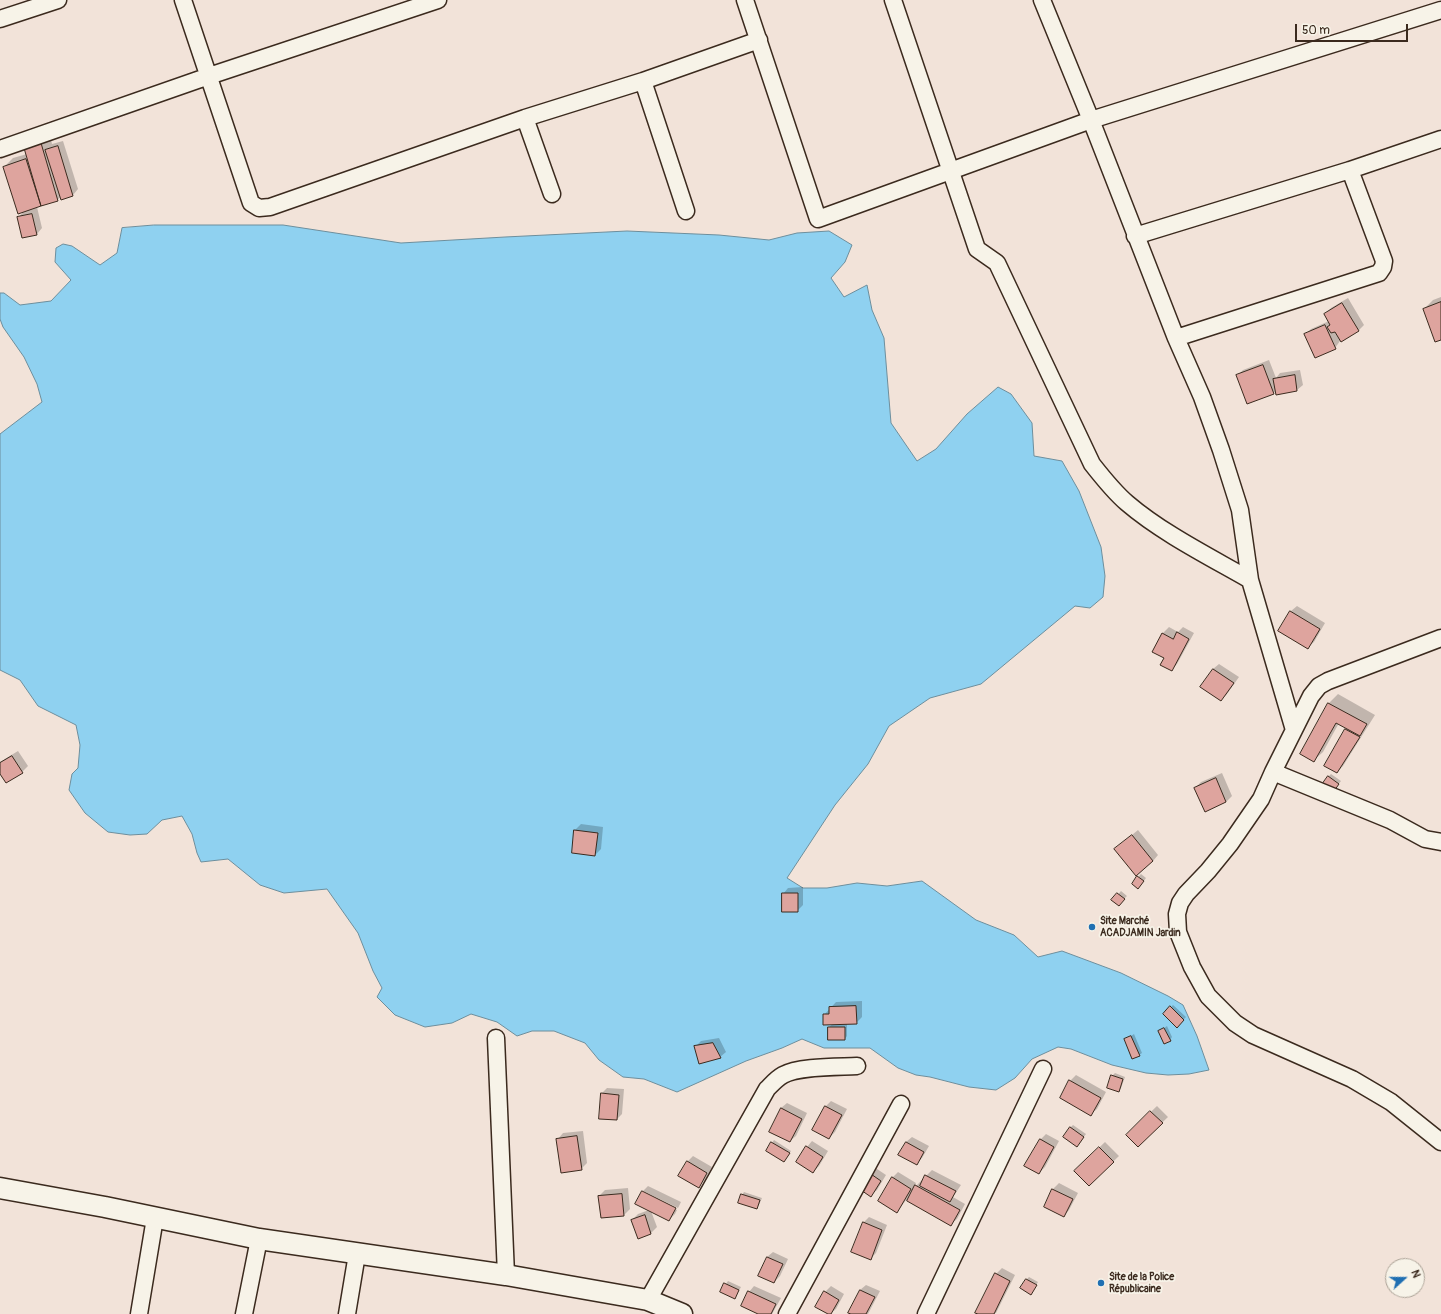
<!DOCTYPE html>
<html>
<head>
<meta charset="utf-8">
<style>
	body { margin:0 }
	#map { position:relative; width:1441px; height:1314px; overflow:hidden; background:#f2e3d9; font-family:Pangolin,sans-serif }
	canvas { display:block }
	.north { position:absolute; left:1385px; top:1258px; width:40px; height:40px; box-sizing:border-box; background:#f7f3e8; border:1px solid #aca397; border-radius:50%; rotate:69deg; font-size:11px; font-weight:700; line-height:16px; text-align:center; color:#3b2a1e }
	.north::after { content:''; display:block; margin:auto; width:14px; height:18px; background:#1f6fb2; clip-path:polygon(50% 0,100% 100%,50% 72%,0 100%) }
	.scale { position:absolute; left:1295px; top:24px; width:113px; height:18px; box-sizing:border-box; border:2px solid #3b2a1e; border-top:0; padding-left:5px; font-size:12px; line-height:14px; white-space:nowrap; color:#3b2a1e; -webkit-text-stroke:3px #f7f3e8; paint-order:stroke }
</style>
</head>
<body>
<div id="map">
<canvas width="1441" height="1314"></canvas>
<div class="north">N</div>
<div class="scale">50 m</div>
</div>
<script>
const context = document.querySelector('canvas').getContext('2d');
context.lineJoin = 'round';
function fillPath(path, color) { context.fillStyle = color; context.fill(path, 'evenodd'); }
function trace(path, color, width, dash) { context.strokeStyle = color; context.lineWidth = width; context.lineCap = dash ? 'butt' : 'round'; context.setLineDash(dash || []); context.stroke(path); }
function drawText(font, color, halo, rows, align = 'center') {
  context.font = font + ' Pangolin,sans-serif'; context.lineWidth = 3.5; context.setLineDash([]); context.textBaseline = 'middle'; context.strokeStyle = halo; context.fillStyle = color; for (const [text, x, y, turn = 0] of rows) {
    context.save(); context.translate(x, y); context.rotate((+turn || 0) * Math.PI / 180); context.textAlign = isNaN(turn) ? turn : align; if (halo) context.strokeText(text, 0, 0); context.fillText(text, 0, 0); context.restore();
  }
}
const water = new Path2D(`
	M154 225H283L401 243 505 237 627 231 719 235 769 240 797 233 829 231 852 245 845 262 831 278 844 297 867 285 872 310 884 338 891 423 917 461 936 449 967 414 998 387 1011 394 1032 423 1034 456 1062 461 1079 491 1101 547 1105 576 1103 597 1090 608 1075 606 981 684 930 698 889 726 868 764 835 805 787 878 803 888H827L857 883 887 886 922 881 976 920 1014 935 1038 957 1062 951 1121 973 1168 996 1183 1005 1197 1036 1209 1070 1189 1074 1168 1075 1146 1073 1112 1065 1071 1049 1058 1047 1032 1059 1015 1078 996 1090 969 1087 930 1077 916 1075 898 1068 870 1048H824L802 1039 782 1048 746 1061 677 1092 644 1079 623 1077 599 1060 585 1043 554 1031H532L517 1036 497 1022 471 1014 452 1023 425 1027 395 1015 377 997 382 988 373 971 358 933 327 889 284 893 260 885 228 859 201 862 197 853 192 834 182 816 162 820 147 834 130 835 108 832 85 813 69 790 72 774 78 768 80 745 76 725 38 706 20 680 0 670V434L42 402 37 384 24 357 3 327 0 319V293H4L20 305 51 301 71 280 55 262 56 248 63 244 72 246 100 265 117 253 122 228Z`);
const shadow = new Path2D(`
	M50 135 52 144 63 141 78 189 73 195 61 197 57 200 37 207 42 228 37 234 18 218 24 211 4 167 13 158 27 154Z
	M1441 297V339L1424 309 1433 300Z
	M1348 298 1364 325 1358 331 1340 341 1335 348 1306 334 1311 329 1329 321 1325 314 1331 308Z
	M1269 360 1276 378 1280 373 1300 370 1303 385 1297 390H1276L1274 393 1238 375 1243 370Z
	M1297 606 1325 623 1314 642 1308 647 1280 630 1291 611Z
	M1169 627 1178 632 1183 627 1194 633 1177 664 1172 670 1165 658 1153 652 1163 633Z
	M1219 664 1239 677 1227 694 1221 700 1213 669Z
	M1338 694 1375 715 1343 766 1337 772 1325 765 1347 728 1339 723 1323 752 1314 760 1301 754 1329 703Z
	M18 751 28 766 22 772H0V762Z
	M1222 773 1232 796 1226 802 1195 788 1201 782Z
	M1331 774 1341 781 1334 790 1328 777Z
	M581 824 603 827 601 849 595 855 575 830Z
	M1138 830 1158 855 1153 861 1121 844Z
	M1141 874 1146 878 1141 885 1138 877Z
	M803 887V905L797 911 783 894 788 888Z
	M1121 891 1127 896 1121 902 1113 900Z
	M862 1001V1017L856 1023H847V1036L845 1039 829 1027 833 1024 824 1015 836 1002Z
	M1173 1005 1186 1017 1177 1026 1164 1014Z
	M1167 1026 1172 1037 1170 1040 1159 1032Z
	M1134 1034 1142 1053 1139 1055 1125 1040Z
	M719 1038 726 1052 720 1057 695 1047 701 1041Z
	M1115 1073 1125 1077 1121 1088 1119 1091 1112 1076Z
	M1076 1075 1106 1092 1097 1109 1091 1114 1070 1081Z
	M607 1088 624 1089 622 1114 617 1119 602 1093Z
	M831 1101 847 1109 835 1132 829 1138 825 1107Z
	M787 1103 807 1113 796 1136 790 1141 781 1108Z
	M1157 1106 1168 1117 1138 1146 1127 1135Z
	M1073 1125 1086 1134 1077 1146 1070 1128Z
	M583 1131 587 1163 581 1169 558 1139 563 1133Z
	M1046 1134 1059 1141 1045 1167 1039 1173 1040 1140Z
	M912 1137 929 1146 922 1158 916 1164 906 1142Z
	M774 1140 791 1151 784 1161 772 1143Z
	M812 1141 828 1151 819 1166 813 1172 807 1147Z
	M1105 1142 1119 1156 1089 1185 1075 1171Z
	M693 1156 712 1167 704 1181 699 1186 687 1162Z
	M874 1167 886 1175 877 1190 871 1195 859 1188Z
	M932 1170 961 1185 953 1197 965 1204 957 1219 951 1224 906 1200 897 1212 892 1178 898 1172 916 1183 914 1188 922 1180 923 1181 926 1176Z
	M1059 1183 1078 1193 1069 1210 1064 1216 1045 1206 1053 1189Z
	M648 1186 681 1202 678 1208 643 1191Z
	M628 1188 630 1209 624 1215 602 1217 599 1196 605 1190Z
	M643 1191V1193L677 1210 675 1214 669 1220 651 1211 657 1227 651 1233 638 1237 632 1220 638 1214 649 1210 643 1192Z
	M744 1192 762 1198 759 1205 757 1208 742 1195Z
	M869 1217 887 1225 876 1253 870 1259 863 1223Z
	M773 1252 788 1259 780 1276 774 1282 767 1257Z
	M1002 1268 1015 1275 996 1313 980 1314 996 1274Z
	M1029 1277 1038 1282 1031 1293 1026 1280Z
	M728 1281 741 1287 735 1298 721 1291Z
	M866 1285 880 1291 868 1314H854L860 1290Z
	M754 1286 781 1298 772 1314H761L749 1292Z
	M831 1286 844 1294 836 1309 830 1314 825 1292Z`);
const building = new Path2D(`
	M41 143 58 201 41 206 24 148Z
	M58 146 73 196 61 200 45 150Z
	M26 159 41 206 18 214 3 167Z
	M32 214 37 235 22 238 17 217Z
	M1441 302V340L1435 342 1423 309Z
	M1342 303 1359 331 1341 342 1335 332 1331 333 1327 327 1330 325 1324 314Z
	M1325 325 1336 349 1315 358 1304 334Z
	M1263 365 1274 394 1247 404 1236 375Z
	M1295 375 1297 391 1276 395 1273 379Z
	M1290 611 1320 629 1308 649 1278 631Z
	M1177 632 1189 639 1172 671 1160 665 1164 658 1152 652 1162 633 1173 639Z
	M1213 669 1234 683 1221 701 1200 687Z
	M1328 703 1367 724 1360 736 1336 723 1314 762 1300 754Z
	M1345 729 1360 737 1337 773 1324 766Z
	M12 756 23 773 6 783 0 774V763Z
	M1328 776 1339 784 1332 794 1321 786Z
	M1216 778 1226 802 1205 812 1194 788Z
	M574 830 598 833 595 856 572 853Z
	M1132 835 1153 861 1136 876 1114 849Z
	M1137 876 1144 881 1138 889 1132 884Z
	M782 893H798V912H782Z
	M1117 893 1125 899 1119 906 1111 900Z
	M856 1006 857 1024 823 1025V1014H829V1007Z
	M1170 1006 1184 1020 1177 1028 1163 1014Z
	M828 1027H845V1040H828Z
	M1164 1028 1171 1041 1164 1044 1158 1031Z
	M1131 1036 1140 1056 1132 1059 1124 1039Z
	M713 1043 721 1058 699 1064 694 1046Z
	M1111 1075 1123 1079 1119 1092 1107 1088Z
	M1069 1080 1101 1098 1091 1116 1060 1098Z
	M601 1093 619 1095 617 1120 599 1119Z
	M825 1106 842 1115 829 1139 812 1130Z
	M781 1108 802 1119 790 1142 769 1132Z
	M1150 1111 1163 1123 1138 1147 1126 1135Z
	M1070 1127 1084 1137 1077 1147 1063 1137Z
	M577 1136 582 1170 561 1173 556 1139Z
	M1040 1139 1054 1147 1039 1174 1024 1166Z
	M771 1142 790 1153 784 1162 766 1151Z
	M906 1142 924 1152 917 1165 898 1155Z
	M806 1146 823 1157 813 1173 796 1162Z
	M1099 1147 1114 1162 1089 1186 1074 1171Z
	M687 1161 707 1173 699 1188 678 1176Z
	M868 1172 881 1181 871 1197 858 1188Z
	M925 1175 956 1191 950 1202 920 1186Z
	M892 1177 911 1189 897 1213 878 1201Z
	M915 1185 960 1210 951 1226 907 1201Z
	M1052 1189 1073 1199 1064 1217 1044 1207Z
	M642 1191 676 1208 669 1221 635 1204Z
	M622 1194 624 1216 601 1218 598 1196Z
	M741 1194 760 1200 757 1209 738 1203Z
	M645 1215 651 1234 638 1239 631 1220Z
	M863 1222 882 1230 871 1260 851 1252Z
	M767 1257 783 1264 774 1283 758 1276Z
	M995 1273 1010 1281 994 1314H978L975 1313Z
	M1026 1279 1037 1285 1031 1295 1020 1288Z
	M724 1283 739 1290 735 1299 720 1292Z
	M860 1290 875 1297 866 1314H851L848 1313Z
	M748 1291 776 1304 771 1314H758L741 1306Z
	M824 1291 839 1300 831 1314H828L815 1307Z`);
const minor = new Path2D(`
	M183 0 251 203 259 208 270 207 525 118 643 81 759 40
	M745 0 818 219 1091 120 1441 10
	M893 0 977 249 997 263 1092 464C1103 478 1114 492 1127 503 1162 533 1210 557 1250 580
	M1042 0 1091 120 1176 338 1202 397 1221 450 1240 510 1250 580 1294 730
	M0 19 58 0
	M643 81 686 211
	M525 118 552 194
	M0 149 209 76 438 0
	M1135 236 1350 170 1441 139
	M1176 338 1379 273 1383 267 1384 261 1350 170
	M1441 638 1328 681 1319 686 1311 696 1273 772 1261 799 1230 844 1208 871 1186 894 1180 903 1177 914 1178 932 1192 967 1208 996 1235 1023 1253 1035 1352 1079 1391 1102 1441 1142
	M1273 772 1390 820 1425 839 1441 842
	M496 1038 506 1275
	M648 1300 767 1089C772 1084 776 1079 783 1075 799 1066 838 1067 857 1066
	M139 1314 155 1218
	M244 1314 259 1239
	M347 1314 357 1254
	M787 1314 901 1104
	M926 1314 1043 1069`);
const tertiary = new Path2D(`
	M0 1188 105 1207 259 1239 506 1275 648 1300 682 1314`);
const markers = [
	[1092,927,4,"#1f6fb2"],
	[1101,1283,4,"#1f6fb2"]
];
const poiNames = [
	["Site Marché",1100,921],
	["ACADJAMIN Jardin",1100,933],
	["Site de la Police",1109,1277],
	["Républicaine",1109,1289]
];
fillPath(water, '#8fd1f0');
trace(water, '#6d8e9c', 1);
fillPath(shadow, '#0003');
fillPath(building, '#dea49e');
trace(building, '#3b2a1e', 1);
trace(minor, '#3b2a1e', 19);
trace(tertiary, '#3b2a1e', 23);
trace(minor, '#f7f3e8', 16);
trace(tertiary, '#f7f3e8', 20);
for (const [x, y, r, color] of markers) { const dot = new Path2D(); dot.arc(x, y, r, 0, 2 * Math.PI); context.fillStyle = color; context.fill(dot); trace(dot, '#f7f3e8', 1.5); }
drawText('bold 10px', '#3b2a1e', '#f7f3e8', poiNames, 'left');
</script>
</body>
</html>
